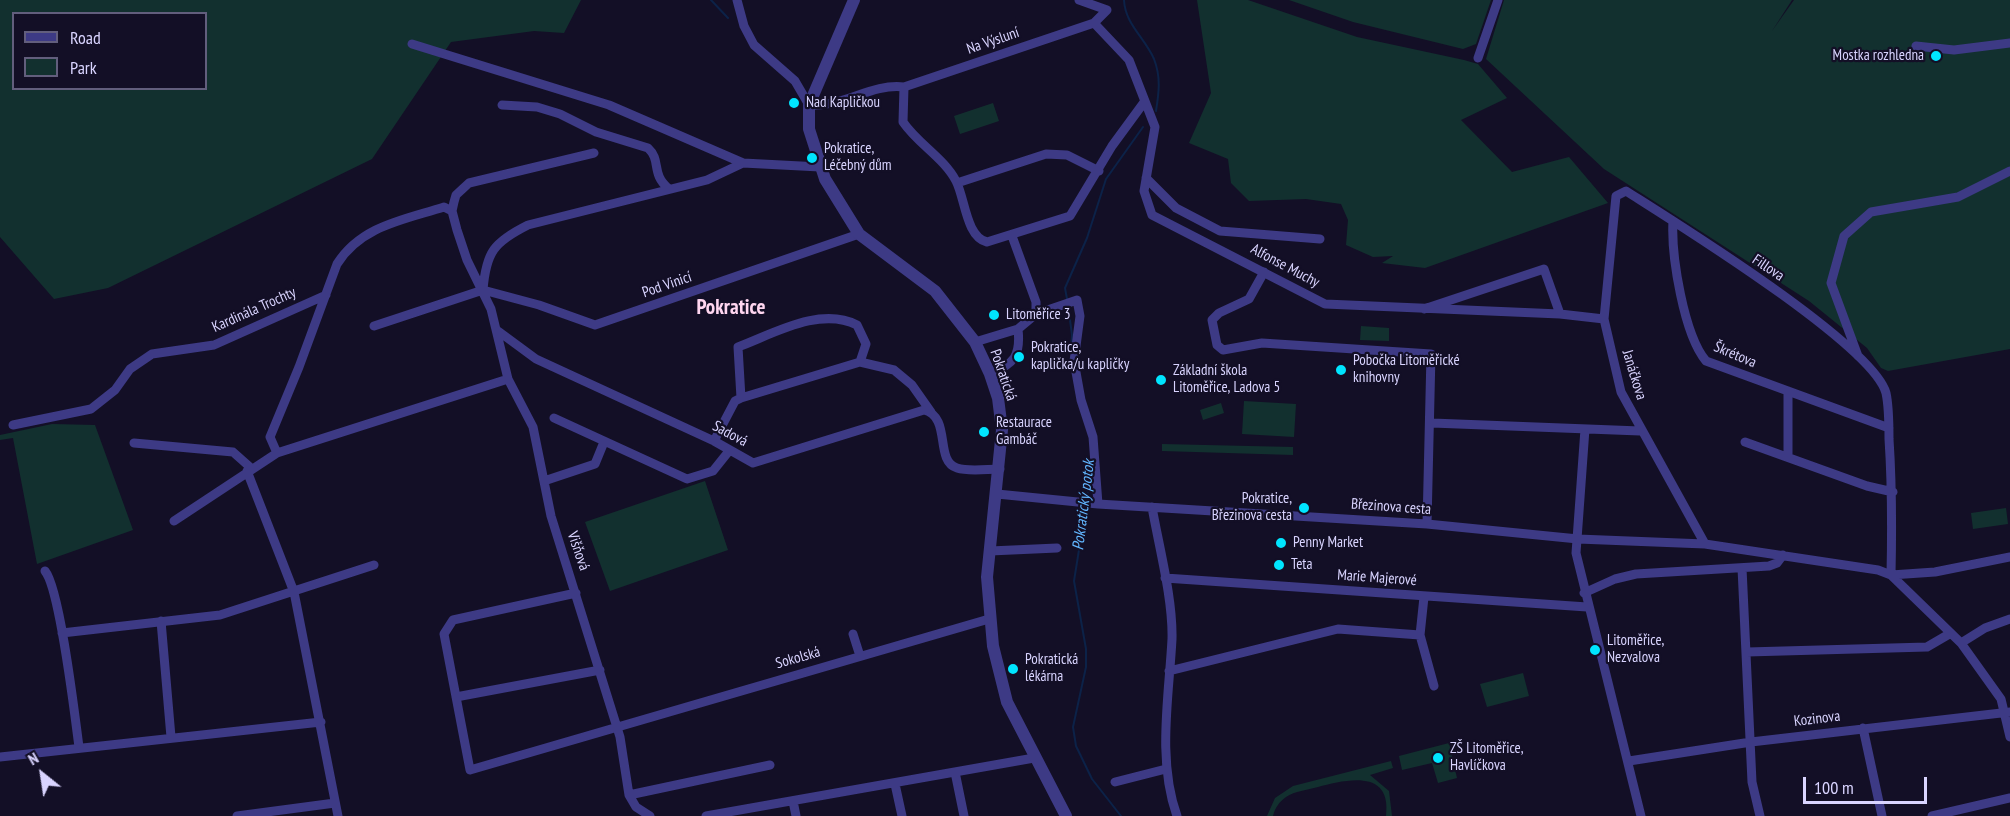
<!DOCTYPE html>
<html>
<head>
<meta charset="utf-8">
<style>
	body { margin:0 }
	#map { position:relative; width:2010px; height:816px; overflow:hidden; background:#130f26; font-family:"PT Sans Narrow",sans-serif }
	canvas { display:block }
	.legend { position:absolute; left:12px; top:12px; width:195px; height:78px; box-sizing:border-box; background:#130f26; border:2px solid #625e7d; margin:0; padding:8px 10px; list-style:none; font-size:18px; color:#d9d4ff }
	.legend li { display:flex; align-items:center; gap:12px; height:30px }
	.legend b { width:30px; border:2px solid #625e7d }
	.north { position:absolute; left:12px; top:744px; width:60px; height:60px; -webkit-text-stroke:4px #130f26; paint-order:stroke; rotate:330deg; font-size:16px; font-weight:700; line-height:24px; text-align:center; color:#d9d4ff }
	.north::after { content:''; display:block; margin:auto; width:21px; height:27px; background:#d9d4ff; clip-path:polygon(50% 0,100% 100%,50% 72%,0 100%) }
	.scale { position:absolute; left:1803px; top:777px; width:124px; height:27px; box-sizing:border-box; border:3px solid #d9d4ff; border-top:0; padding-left:8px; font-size:18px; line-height:21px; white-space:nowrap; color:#d9d4ff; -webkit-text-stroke:4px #130f26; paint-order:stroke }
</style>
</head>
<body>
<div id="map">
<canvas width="2010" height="816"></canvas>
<ul class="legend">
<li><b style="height:8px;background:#3d3a85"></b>Road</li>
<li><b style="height:16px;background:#12302f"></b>Park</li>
</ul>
<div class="north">N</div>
<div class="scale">100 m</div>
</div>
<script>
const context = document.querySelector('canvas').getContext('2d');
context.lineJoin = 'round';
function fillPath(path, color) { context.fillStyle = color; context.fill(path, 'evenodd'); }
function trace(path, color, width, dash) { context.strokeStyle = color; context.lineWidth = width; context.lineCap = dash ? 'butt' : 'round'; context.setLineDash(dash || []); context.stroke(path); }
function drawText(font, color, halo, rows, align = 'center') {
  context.font = font + ' "PT Sans Narrow",sans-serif'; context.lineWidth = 4.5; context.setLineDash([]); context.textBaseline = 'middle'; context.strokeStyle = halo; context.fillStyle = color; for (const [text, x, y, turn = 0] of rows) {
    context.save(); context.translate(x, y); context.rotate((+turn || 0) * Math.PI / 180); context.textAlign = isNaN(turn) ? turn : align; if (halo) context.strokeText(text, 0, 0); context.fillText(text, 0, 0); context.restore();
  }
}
const green = new Path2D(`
	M0 0H581L564 33 534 31 451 42 372 159 108 288 54 299 0 237ZM14 14H206V88H14Z
	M1197 0H1248L1357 37 1464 60 1478 64 1507 98 1461 120 1512 172 1569 157 1608 203 1425 268 1382 263 1393 256 1373 257 1346 245 1348 220 1341 204 1306 199 1249 201 1231 183 1228 159 1189 143 1211 93Z
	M1289 0H1491L1476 44 1463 49 1353 22Z
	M1504 0H1792L1772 31 1794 0H2010V349L1888 371 1881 368 1867 348 1809 301 1604 169 1486 59Z
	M993 103 999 121 960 134 954 116Z
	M1361 326 1389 328V341L1360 340Z
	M1244 401 1296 404 1294 437 1242 434Z
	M1221 403 1224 413 1203 420 1200 410Z
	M52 424 95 425 133 530 37 564 13 438 0 440V435Z
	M1162 444 1293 447V455L1162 451Z
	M705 481 728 550 610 591 585 522Z
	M2006 508 2008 524 1973 529 1971 513Z
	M1523 673 1529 696 1487 707 1480 684Z
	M1449 743 1457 778 1438 783 1432 763 1402 770 1399 756Z
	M1391 761 1393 768 1370 775 1389 791 1392 816H1386C1392 768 1345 780 1318 787 1307 790 1295 791 1286 797 1279 802 1275 808 1273 816H1267L1275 798 1293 786Z`);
const stream = new Path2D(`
	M711 0 728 18
	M1124 0C1125 24 1145 38 1154 59 1161 77 1159 92 1156 111
	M1067 299 1065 288 1087 238 1106 179 1143 127
	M1068 305 1072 335 1071 350
	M1087 500 1090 461
	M1086 506 1074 581 1086 649V667L1073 727 1076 746 1092 779 1121 816`);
const minor = new Path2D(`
	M737 0 744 26 754 45 795 81 809 105C842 108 871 83 904 87L1094 23 1107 10 1079 0
	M1094 23 1129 60 1155 127 1144 191 1152 215 1325 304 1560 314 1604 319
	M412 44 609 105 743 163 820 167
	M1916 46 1954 50 2010 43
	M1478 58 1498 0
	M904 87 903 122C918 144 944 158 956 181 965 198 966 237 987 242L1070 216 1112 146 1145 101
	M502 105 537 107 560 114 596 132 648 148C662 161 650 173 669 189
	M594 153 469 183 456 195 454 202 452 211 457 230 467 260 491 309 508 379 533 427 551 516 620 737 629 795 636 807 650 816
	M1146 178 1176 208 1220 231 1320 239
	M957 183 1046 154 1067 155 1099 171
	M1673 221C1671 256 1684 335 1706 361L1889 428
	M1264 272 1249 299 1219 313 1212 320 1217 345 1223 350 1262 343 1431 354 1427 524
	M483 290 539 305 595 325 859 234
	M483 290C486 252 494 242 528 225L707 180 743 163
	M1424 309 1544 269 1560 314
	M1036 314 1077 300 1080 316 1074 361 1081 400 1093 437 1098 504
	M374 326 483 290
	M498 331 536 359 714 441 753 463 924 410C952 417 934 461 957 468 969 472 987 469 1000 469
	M975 342 1018 329 1036 314V302L1012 236
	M1858 356 1831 283 1844 236 1871 212 1958 197 2010 171
	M990 374C1014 364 1021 356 1018 329
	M1788 391V457
	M741 398 738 347C773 334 820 306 857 325L866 344 860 362
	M554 418 687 479 713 471 729 451
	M1432 423 1640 431
	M13 425 91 409 115 390 130 369 152 354 214 345 326 295
	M1585 429 1576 553 1641 816
	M714 441 735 401 741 398 860 362 894 370 912 385 931 412
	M1745 442 1867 486 1893 492
	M134 443 233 452 251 468
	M277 453 270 437 299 367 337 264C361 226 403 220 444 207L452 211
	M247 471 294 592 338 816
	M544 481 595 464 604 442
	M997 494 1098 504 1427 524 1578 539 1705 544 1878 570 1891 575 1961 643 2001 699 2010 737
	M1152 507C1159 547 1173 599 1172 639 1169 697 1157 760 1177 816
	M174 521 277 453 508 379
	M1705 544 1621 392 1604 319 1616 196 1626 191C1676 223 1872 344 1886 393 1889 407 1889 424 1889 439 1892 484 1892 529 1891 575
	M990 551 1057 548
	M1742 568 1752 782 1760 816
	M45 571C60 589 75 717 79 747
	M1891 575 1935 572 2010 557
	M1165 578 1587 607
	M576 593 453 620 444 634 470 770 989 619
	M1584 593 1615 579 1636 574 1769 566 1777 563 1783 555
	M1424 597 1420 635 1434 686
	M161 621 171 737
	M62 633 220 615 374 565
	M853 634 860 656
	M1961 643 1985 628 2010 619
	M1747 652 1927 647 1951 633
	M1169 671 1338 629 1420 635
	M456 697 600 670
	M1863 728 1882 816
	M0 757 321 722
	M1629 761 1751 742 2010 712
	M955 772 964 816
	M1115 782 1166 769
	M895 784 902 816
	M629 795 770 765
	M793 801 796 816
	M237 816 335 803
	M706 816 1034 758
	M1932 816 2010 798`);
const tertiary = new Path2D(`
	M854 0 809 105V129L825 179 859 234 935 291 975 342 990 374 998 398 1002 430 987 577 993 646 1007 702 1066 816`);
const markers = [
	[1936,56,6,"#00e5ff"],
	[794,103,6,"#00e5ff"],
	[812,158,6,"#00e5ff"],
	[994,315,6,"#00e5ff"],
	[1019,357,6,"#00e5ff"],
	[1341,370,6,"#00e5ff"],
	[1161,380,6,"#00e5ff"],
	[984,432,6,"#00e5ff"],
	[1304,508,6,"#00e5ff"],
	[1281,543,6,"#00e5ff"],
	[1279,565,6,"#00e5ff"],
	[1595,650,6,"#00e5ff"],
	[1013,669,6,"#00e5ff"],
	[1438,758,6,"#00e5ff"]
];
const streetNames = [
	["Na Výsluní",993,41,-19],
	["Alfonse Muchy",1285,266,28],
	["Fillova",1768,268,34],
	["Pod Vinicí",667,285,-19],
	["Kardinála Trochty",254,310,-24],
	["Škrétova",1735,355,23],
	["Pokratická",1003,375,71],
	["Janáčkova",1634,375,73],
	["Sadová",730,434,28],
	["Březinova cesta",1391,507,4],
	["Višňová",578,551,71],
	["Marie Majerové",1377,578,4],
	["Sokolská",798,658,-16],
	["Kozinova",1817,719,-7]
];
const poiNames = [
	["Mostka rozhledna",1924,56,"right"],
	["Nad Kapličkou",806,103],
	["Pokratice,",824,149],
	["Léčebný dům",824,166],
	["Litoměřice 3",1006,315],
	["Pokratice,",1031,348],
	["kaplička/u kapličky",1031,365],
	["Pobočka Litoměřické",1353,361],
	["knihovny",1353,378],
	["Základní škola",1173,371],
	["Litoměřice, Ladova 5",1173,388],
	["Restaurace",996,423],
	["Gambáč",996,440],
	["Pokratice,",1292,499,"right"],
	["Březinova cesta",1292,516,"right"],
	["Penny Market",1293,543],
	["Teta",1291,565],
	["Litoměřice,",1607,641],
	["Nezvalova",1607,658],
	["Pokratická",1025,660],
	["lékárna",1025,677],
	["ZŠ Litoměřice,",1450,749],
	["Havlíčkova",1450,766]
];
const waterNames = [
	["Pokratický potok",1084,505,-83]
];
const districtNames = [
	["Pokratice",731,308]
];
fillPath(green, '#12302f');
trace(stream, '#0c2248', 2);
trace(minor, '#3d3a85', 9);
trace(tertiary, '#3d3a85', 12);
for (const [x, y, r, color] of markers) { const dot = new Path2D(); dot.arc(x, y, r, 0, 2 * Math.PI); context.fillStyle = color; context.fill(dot); trace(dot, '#130f26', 2); }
drawText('15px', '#d9d4ff', '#130f26', streetNames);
drawText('15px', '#d9d4ff', '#130f26', poiNames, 'left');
drawText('italic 16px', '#62b6ff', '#130f26', waterNames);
drawText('bold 21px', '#ffd6f0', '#130f26', districtNames);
</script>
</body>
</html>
